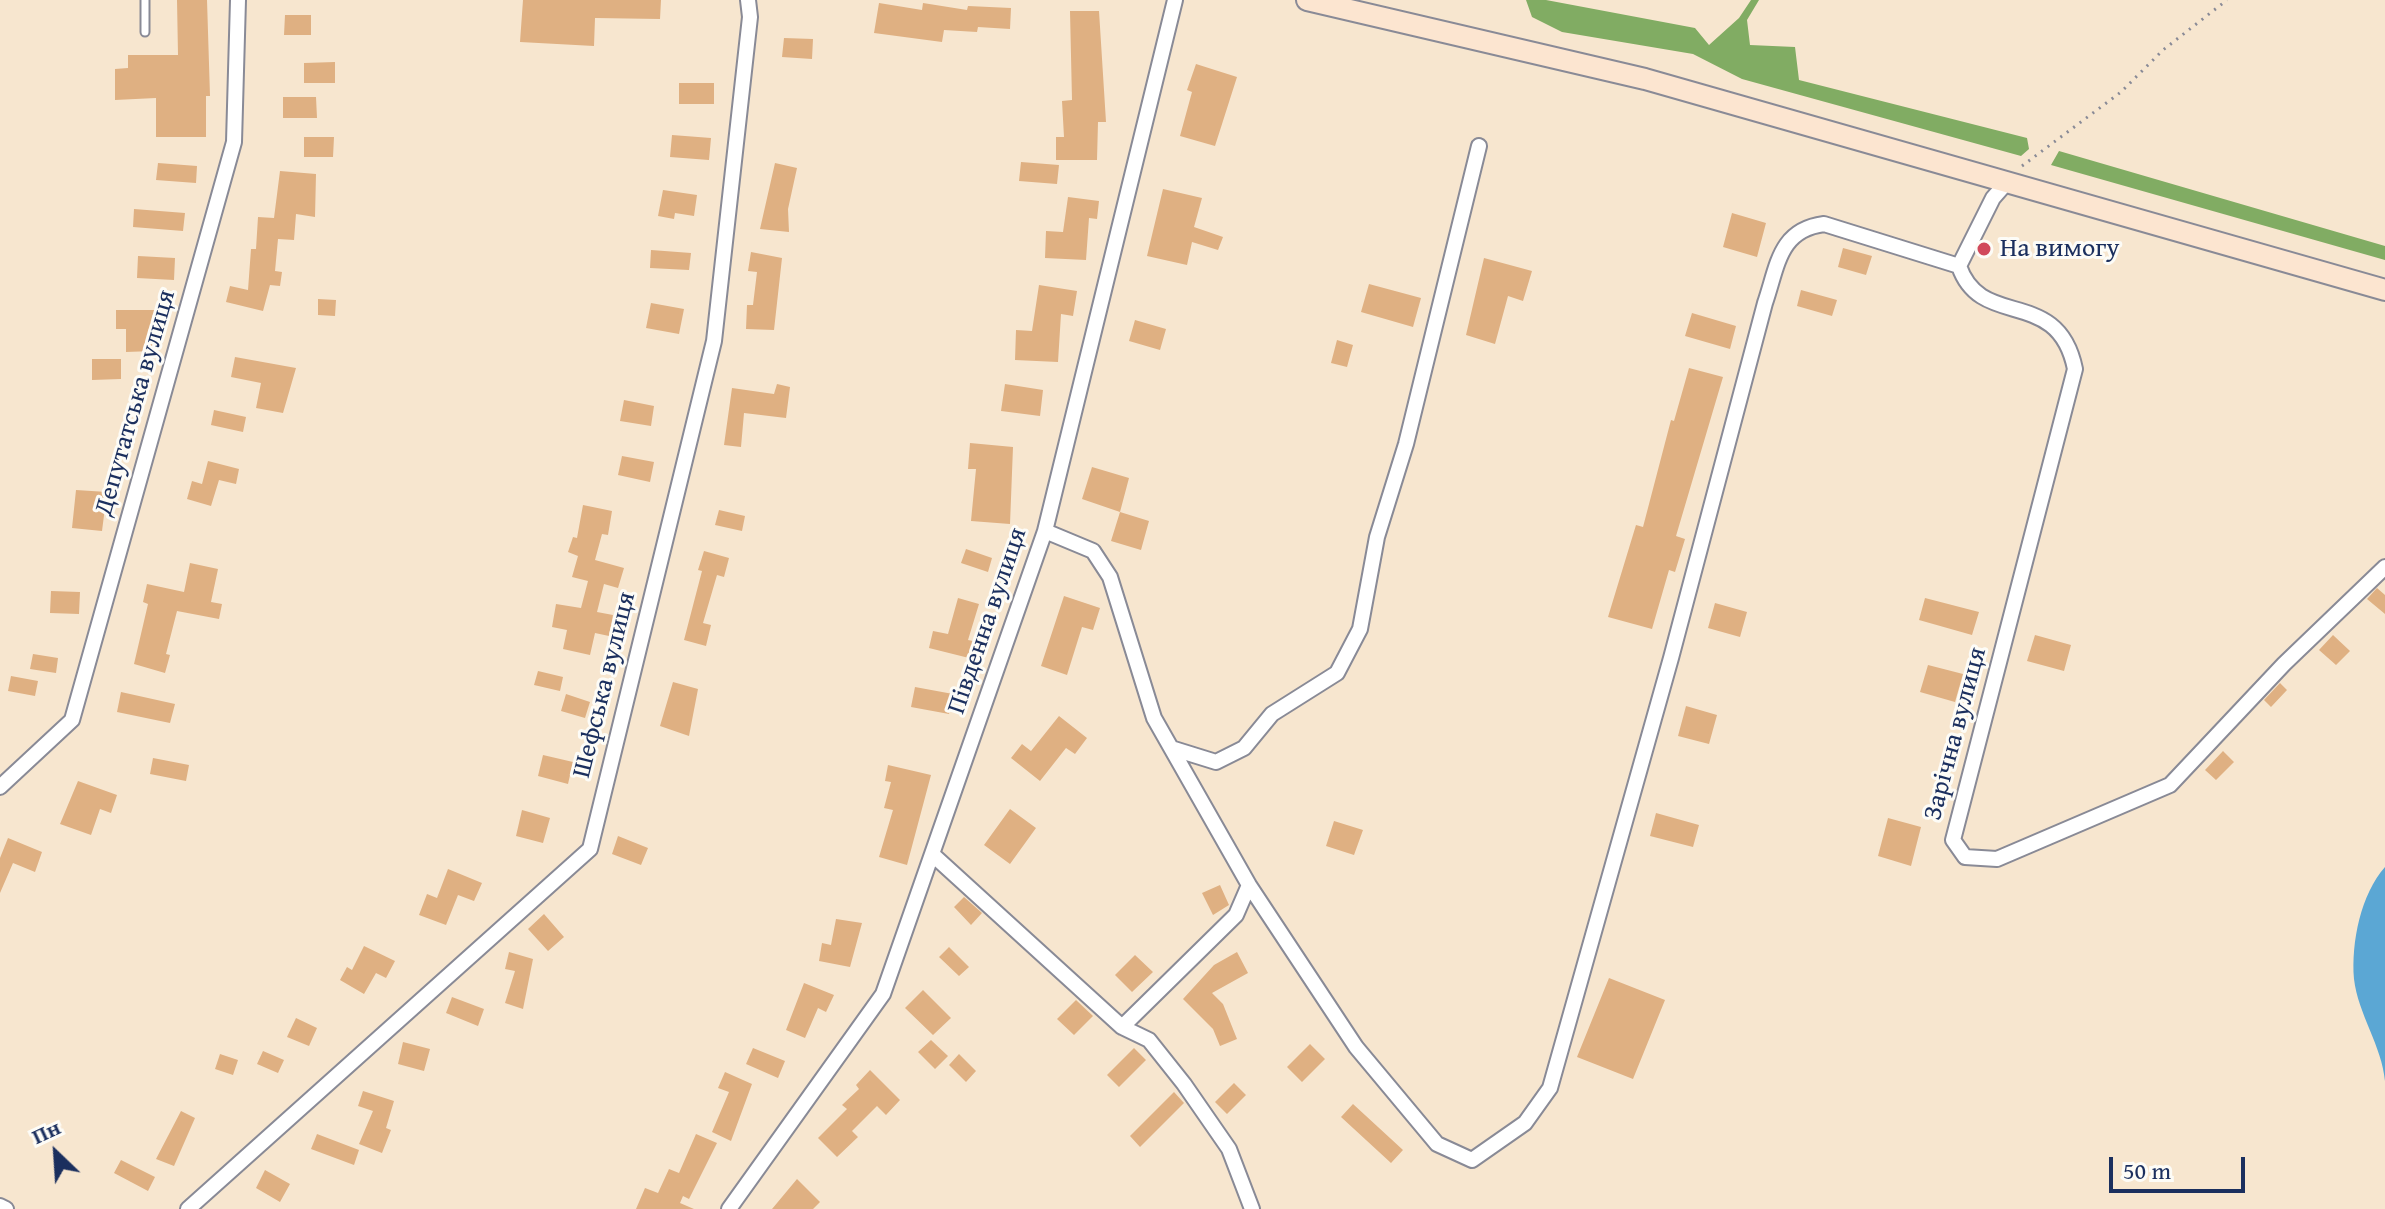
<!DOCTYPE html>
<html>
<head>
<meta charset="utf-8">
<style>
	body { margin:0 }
	#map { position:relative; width:2385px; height:1209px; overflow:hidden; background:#f7e6cf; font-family:"Gentium Book Plus",serif }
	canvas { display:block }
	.north { position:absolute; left:16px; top:1113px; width:80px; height:80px; -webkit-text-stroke:6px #fdfcf7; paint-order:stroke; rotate:335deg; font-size:22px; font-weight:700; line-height:32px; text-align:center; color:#1b2f5e }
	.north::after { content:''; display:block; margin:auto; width:28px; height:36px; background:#1b2f5e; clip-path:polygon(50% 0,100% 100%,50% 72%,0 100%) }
	.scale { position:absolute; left:2109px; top:1157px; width:136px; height:36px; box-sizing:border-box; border:4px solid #1b2f5e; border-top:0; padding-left:10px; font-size:24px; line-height:28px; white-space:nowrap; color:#1b2f5e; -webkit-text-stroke:6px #fdfcf7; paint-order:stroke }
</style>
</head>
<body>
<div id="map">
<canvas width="2385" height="1209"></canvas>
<div class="north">Пн</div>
<div class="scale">50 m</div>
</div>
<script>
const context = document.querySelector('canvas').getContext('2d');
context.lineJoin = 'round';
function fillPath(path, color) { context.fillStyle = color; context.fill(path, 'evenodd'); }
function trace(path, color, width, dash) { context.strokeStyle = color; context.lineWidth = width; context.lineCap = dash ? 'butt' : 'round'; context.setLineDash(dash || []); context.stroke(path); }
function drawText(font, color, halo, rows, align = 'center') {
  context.font = font + ' "Gentium Book Plus",serif'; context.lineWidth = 6; context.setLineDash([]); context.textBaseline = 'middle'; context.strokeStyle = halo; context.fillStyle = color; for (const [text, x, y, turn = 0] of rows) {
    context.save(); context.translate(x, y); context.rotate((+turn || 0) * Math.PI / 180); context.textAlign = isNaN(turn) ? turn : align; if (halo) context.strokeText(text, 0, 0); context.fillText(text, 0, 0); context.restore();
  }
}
const forest = new Path2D(`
	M1526 0H1546L1695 28 1709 45 1739 18 1751 0H1759L1747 20 1750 45 1795 47 1799 80 2027 138 2029 149 2021 156 1742 79 1693 54 1562 32 1532 17Z
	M2059 151 2385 246V260L2051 165Z`);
const water = new Path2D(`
	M2385 867V1081C2382 1046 2358 1014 2354 979 2351 942 2361 894 2385 867Z`);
const building = new Path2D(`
	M177 0H207L210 96H206V137H156V98L115 100V69L128 68V55H178Z
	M523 0H661L660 19 595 18 594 46 520 42Z
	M879 3 922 10 923 3 967 10 968 6 1011 8 1010 29 978 27 977 32 944 30 942 42 874 33Z
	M1070 11H1099L1106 122H1098L1097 160H1056V137H1064L1062 101 1072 100Z
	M285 15H311V35H284Z
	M784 38 813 39 812 59 782 57Z
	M335 62V83H304V63Z
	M1196 64 1237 77 1215 146 1180 136 1192 92 1187 90Z
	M679 83H714V104H679Z
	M283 97H316L317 118H283Z
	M672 135 711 138 709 160 670 157Z
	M304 137H334L333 157H304Z
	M1021 162 1059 165 1057 184 1019 181Z
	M158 163 197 166 196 183 156 180Z
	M775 163 797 168 788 209 789 232 760 229Z
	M280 171 316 174 315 217 296 214 294 240 278 239 275 271 282 272 280 286 270 285 263 311 226 302 230 286 248 290 251 249H256L258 217 274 218Z
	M1163 189 1202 198 1194 227 1223 237 1218 250 1192 242 1187 265 1147 256Z
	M663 190 697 195 694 216 675 213 674 219 658 216Z
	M1068 197 1099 201 1097 219 1089 218 1086 260 1045 258 1046 231 1063 232Z
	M134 209 185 213 183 231 133 227Z
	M1732 213 1766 223 1757 257 1723 247Z
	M1843 248 1872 256 1866 275 1838 267Z
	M651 250 691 253 689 270 650 268Z
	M751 252 782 258 774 330 746 329 747 305H753L757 272 748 271Z
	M138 256 175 258 174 280 137 278Z
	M1484 258 1532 271 1523 301 1508 296 1495 344 1466 335Z
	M1369 284 1421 298 1413 327 1361 312Z
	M1039 285 1077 291 1073 316 1061 314 1058 362 1015 360 1016 330 1032 331Z
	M1801 290 1837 300 1832 316 1797 306Z
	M318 299 336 300 335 316 318 315Z
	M651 303 684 309 679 334 646 328Z
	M116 310H163V329H152L153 351 126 352V329H116Z
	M1692 313 1736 326 1730 349 1685 336Z
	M1135 320 1166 329 1160 350 1129 341Z
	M1337 340 1353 345 1347 367 1331 363Z
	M235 357 296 368 283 413 256 408 261 383 231 377Z
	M92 359H121V379L92 380Z
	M1689 368 1723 377 1676 536 1685 539 1675 572 1669 570 1652 629 1608 617 1636 525 1643 527 1671 420 1674 421Z
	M777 384 790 387 786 418 744 413 741 447 724 445 732 388 774 394Z
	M1005 384 1043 390 1040 416 1001 411Z
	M624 400 654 406 651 426 620 421Z
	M214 410 246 417 243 432 211 425Z
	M970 443 1013 447 1010 524 971 521 976 469H968Z
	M622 456 654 462 650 482 618 475Z
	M208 461 239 469 236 484 219 480 211 506 187 499 192 481 202 484Z
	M1092 467 1129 478 1120 512 1082 499Z
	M76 490 107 492 102 531 72 528Z
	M583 505 612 511 608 535 602 534 595 560 624 568 618 588 604 584 597 612 613 615 609 636 595 633 590 655 563 649 567 630 552 627 556 604 581 608 588 581 572 577 578 556 568 552 573 537 577 538Z
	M719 510 745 516 742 531 715 525Z
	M1120 512 1149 521 1141 550 1111 541Z
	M966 549 992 558 988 572 961 563Z
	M704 551 729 558 724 577 717 575 703 623 711 625 706 646 684 640 702 571 698 570Z
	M190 563 218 569 211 602 222 604 219 619 177 611 166 654 170 655 165 673 134 664 148 604 143 602 147 584 184 592Z
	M2377 588 2385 595V614L2367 599Z
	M51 591 80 592 79 614 50 613Z
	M1064 596 1100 608 1093 630 1082 627 1067 675 1041 666Z
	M958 598 979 604 968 640 973 641 969 658 929 648 933 631 948 634Z
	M1925 598 1979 612 1972 635 1919 620Z
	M1715 603 1747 612 1740 637 1708 628Z
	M2035 635 2071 645 2064 671 2027 661Z
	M2333 635 2350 651 2336 665 2319 650Z
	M33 654 58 658 56 673 30 669Z
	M1928 665 1963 674 1955 702 1920 692Z
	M538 671 563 677 560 691 534 685Z
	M11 676 38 681 35 696 8 691Z
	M673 682 698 689 689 736 660 726Z
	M2280 683 2287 690 2271 707 2264 700Z
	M915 687 953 694 949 714 911 707Z
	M121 692 175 704 170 723 117 712Z
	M566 694 590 702 585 718 561 711Z
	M1686 706 1717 715 1709 744 1678 736Z
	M1059 716 1087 738 1075 754 1066 748 1040 781 1011 758 1022 744 1031 751Z
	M2223 751 2234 762 2216 780 2205 770Z
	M543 755 573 762 568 784 538 776Z
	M153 758 189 765 186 781 150 774Z
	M888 765 931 775 907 865 879 857 893 810 884 808 891 782 885 781Z
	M78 781 117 795 111 813 100 809 91 835 60 824Z
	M1010 809 1036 828 1010 864 984 845Z
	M522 810 550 818 543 843 516 836Z
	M1656 813 1699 825 1693 847 1650 836Z
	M1888 818 1921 827 1911 866 1878 856Z
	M1334 821 1363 830 1354 855 1326 846Z
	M618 836 648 848 641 865 612 854Z
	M8 838 42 852 35 872 13 863 0 893V858Z
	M448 869 482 883 474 901 458 895 446 925 419 915 427 894 437 898Z
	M1220 885 1229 905 1213 915 1202 893Z
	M964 897 982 913 971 925 954 907Z
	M544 914 564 937 548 951 528 929Z
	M836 919 862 923 850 967 819 961 822 943 831 945Z
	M364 946 395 961 386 978 376 973 364 994 340 980 347 967 352 970Z
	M949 947 969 967 959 976 939 957Z
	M509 952 533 959 523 1009 505 1003 515 971 505 969Z
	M1237 952 1248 973 1212 993 1223 1004 1237 1039 1220 1046 1213 1029 1183 999 1214 965Z
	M1135 955 1153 972 1132 992 1115 975Z
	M1609 978 1665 1000 1633 1079 1577 1057Z
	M804 983 834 995 826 1012 818 1008 805 1038 786 1030Z
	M923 990 951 1018 933 1035 905 1008Z
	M452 997 484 1009 478 1026 446 1013Z
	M1076 1000 1093 1016 1074 1035 1057 1019Z
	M296 1018 317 1028 309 1046 287 1037Z
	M931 1040 948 1056 935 1069 918 1052Z
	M403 1042 430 1049 424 1071 398 1064Z
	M1310 1044 1325 1059 1302 1082 1287 1067Z
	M753 1048 785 1061 778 1078 746 1064Z
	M1134 1048 1146 1060 1119 1087 1107 1075Z
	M263 1051 284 1060 278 1073 257 1064Z
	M220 1054 238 1060 233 1075 215 1069Z
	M959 1054 976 1071 966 1082 949 1065Z
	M870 1070 900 1100 886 1115 877 1106 852 1131 858 1137 837 1157 818 1138 847 1109 842 1105 859 1089 856 1085Z
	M725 1072 752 1084 731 1141 712 1132 729 1092 718 1088Z
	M1234 1083 1246 1095 1227 1114 1215 1102Z
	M363 1091 394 1101 386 1128 391 1130 382 1153 359 1144 373 1111 358 1106Z
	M1174 1092 1184 1103 1140 1147 1130 1136Z
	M1353 1104 1403 1150 1391 1163 1341 1117Z
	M181 1111 195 1118 174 1166 156 1159Z
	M317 1134 359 1150 354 1165 311 1149Z
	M696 1134 717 1143 689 1199 683 1196 680 1203 694 1209H636L645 1188 658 1193 669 1169 679 1173Z
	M121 1160 155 1177 148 1191 114 1173Z
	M265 1170 290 1184 280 1202 256 1188Z
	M797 1179 820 1202 813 1209H772Z`);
const path = new Path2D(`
	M2022 166 2121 92 2163 50 2227 0`);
const lane = new Path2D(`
	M145 0V32`);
const street = new Path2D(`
	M2008 181 1993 198 1959 266C1981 331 2058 285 2075 369L1953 840 1965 857 1997 859 2170 785 2284 664 2385 567
	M1045 531 1093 551 1110 577 1154 718 1249 885 1356 1047 1437 1144 1472 1160 1525 1123 1550 1088 1671 658 1765 303C1778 265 1779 230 1824 224L1959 266
	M1171 748 1216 762 1244 748 1272 714 1337 673 1360 629 1377 537 1406 444 1479 146
	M0 787 72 720 234 142 238 0
	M932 854 1122 1027 1236 915 1249 885
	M1122 1027 1149 1040 1184 1084 1229 1149 1252 1209
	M0 1206 6 1209
	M188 1209 590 849 714 341 750 17 748 0
	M729 1209 883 994 1045 531 1175 0`);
const secondary = new Path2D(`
	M1307 0 1645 79 2385 290`);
const markers = [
	[1984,249,8,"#d1495b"]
];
const poiNames = [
	["На вимогу",2000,249]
];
const streetNames = [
	["Депутатська вулиця",136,403,-74],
	["Південна вулиця",988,621,-71],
	["Шефська вулиця",605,685,-76],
	["Зарічна вулиця",1956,734,-75]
];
fillPath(forest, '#81ac63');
fillPath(water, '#5ba7d4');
fillPath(building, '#dfb082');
trace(lane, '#898a96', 11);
trace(street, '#898a96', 18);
trace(secondary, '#898a96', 24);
trace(path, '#898a96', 3, [2, 6]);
trace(lane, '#fff', 7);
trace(street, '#fff', 14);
trace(secondary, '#fce5d0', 20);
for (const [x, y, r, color] of markers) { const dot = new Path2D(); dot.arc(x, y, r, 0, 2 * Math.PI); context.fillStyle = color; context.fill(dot); trace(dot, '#fdfcf7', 3); }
drawText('26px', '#1b2f5e', '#fdfcf7', poiNames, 'left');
drawText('26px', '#1b2f5e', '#fdfcf7', streetNames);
</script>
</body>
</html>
